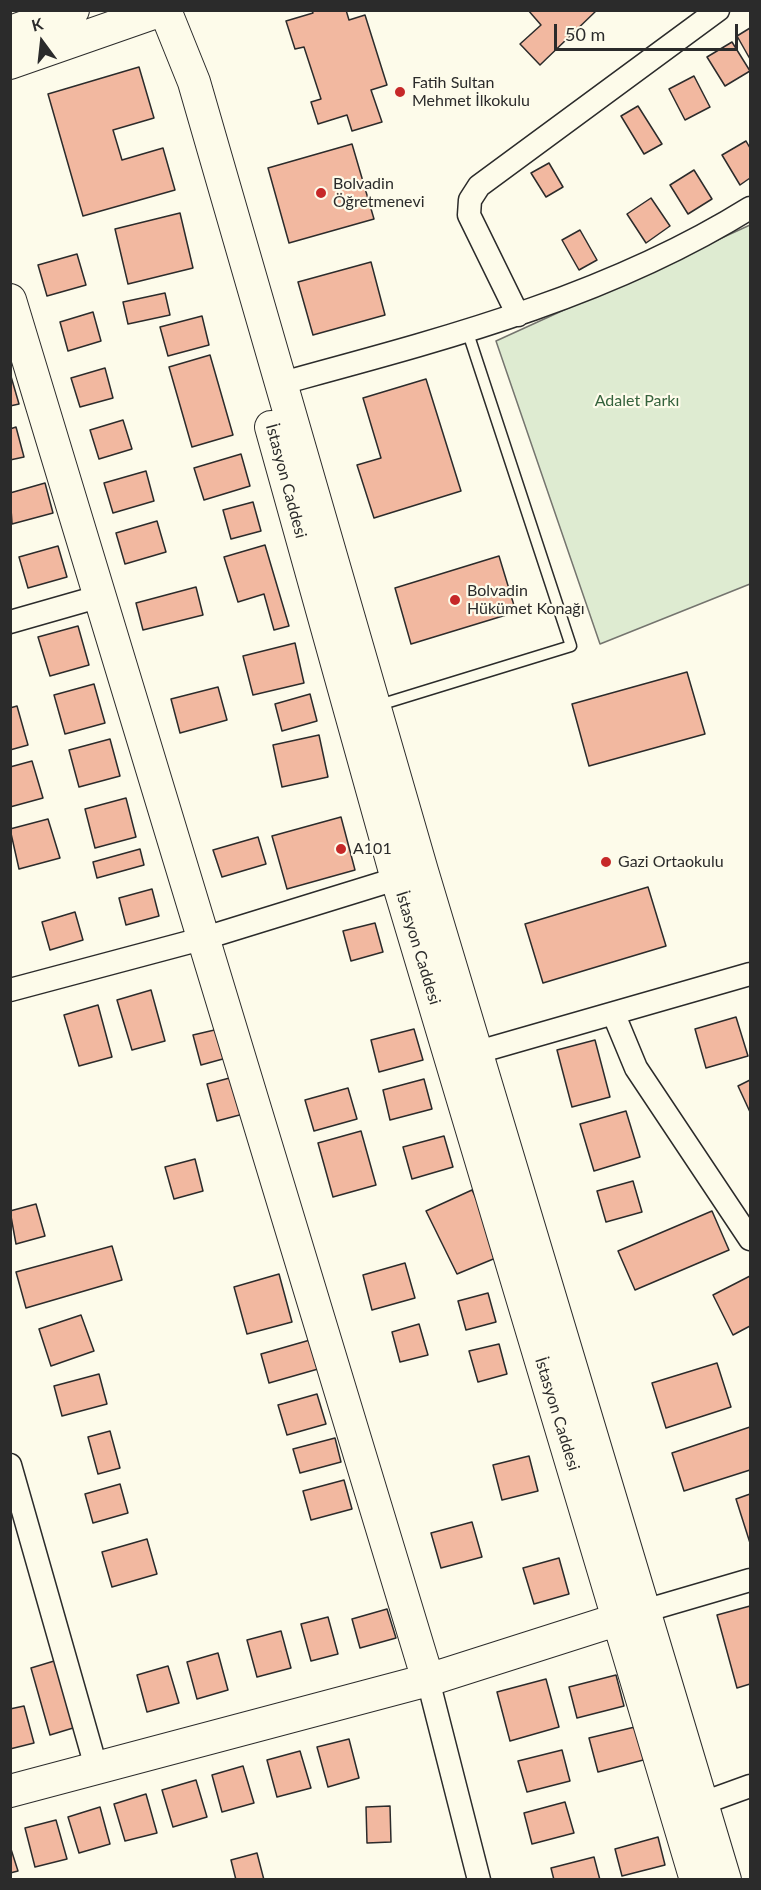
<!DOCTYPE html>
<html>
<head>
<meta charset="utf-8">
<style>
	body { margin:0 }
	#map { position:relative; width:761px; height:1890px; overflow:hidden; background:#fdfbea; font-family:Lato,sans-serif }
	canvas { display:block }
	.frame { position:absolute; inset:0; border:12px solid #2b2b2b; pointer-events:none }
	.north { position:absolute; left:12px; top:12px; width:60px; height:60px; -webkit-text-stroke:4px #fdfbea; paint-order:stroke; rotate:345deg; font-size:16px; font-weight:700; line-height:24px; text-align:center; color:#2b2b2b }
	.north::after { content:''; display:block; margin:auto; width:21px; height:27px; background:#2b2b2b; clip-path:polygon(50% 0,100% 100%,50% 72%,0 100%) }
	.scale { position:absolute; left:554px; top:24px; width:184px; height:27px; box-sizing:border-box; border:3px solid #2b2b2b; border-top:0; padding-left:8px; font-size:18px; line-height:21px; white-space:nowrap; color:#2b2b2b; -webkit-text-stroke:4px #fdfbea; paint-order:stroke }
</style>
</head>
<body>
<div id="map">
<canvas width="761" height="1890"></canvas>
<div class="frame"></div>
<div class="north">K</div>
<div class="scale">50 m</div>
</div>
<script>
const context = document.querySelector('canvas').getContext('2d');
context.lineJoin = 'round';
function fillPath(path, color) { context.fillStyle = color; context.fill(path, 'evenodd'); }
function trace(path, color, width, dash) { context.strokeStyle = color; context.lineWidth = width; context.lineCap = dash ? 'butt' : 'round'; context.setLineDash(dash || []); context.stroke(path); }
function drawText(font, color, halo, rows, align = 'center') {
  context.font = font + ' Lato,sans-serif'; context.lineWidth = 4.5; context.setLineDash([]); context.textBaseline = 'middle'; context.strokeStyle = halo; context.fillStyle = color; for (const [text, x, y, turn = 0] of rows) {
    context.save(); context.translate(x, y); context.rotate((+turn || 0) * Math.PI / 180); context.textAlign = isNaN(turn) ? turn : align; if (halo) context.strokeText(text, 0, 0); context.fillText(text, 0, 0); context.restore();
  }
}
const green = new Path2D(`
	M750 225V584L600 644 496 341Z`);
const building = new Path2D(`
	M312 10H346L349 20 365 15 387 85 371 90 382 122 352 131 347 115 318 124 311 102 321 99 304 47 295 49 286 21 313 13Z
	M528 10H597L540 65 520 44 541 25Z
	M750 28V59L737 36Z
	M732 42 750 71 725 86 707 57Z
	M139 67 154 118 113 130 122 160 163 148 175 190 83 216 48 94Z
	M694 76 710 107 685 120 669 89Z
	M638 106 662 144 644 154 621 116Z
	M746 141 750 148V178L740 185 722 155Z
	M352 144 374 219 289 243 268 168Z
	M549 163 563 187 546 197 531 173Z
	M694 170 712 199 688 214 670 185Z
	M651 198 670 226 646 243 627 214Z
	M180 213 193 268 128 284 115 229Z
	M580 230 597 260 579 270 562 240Z
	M77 254 86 285 47 296 38 265Z
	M371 262 385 315 313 335 298 282Z
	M165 293 170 315 128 324 123 302Z
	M93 312 101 341 68 351 60 322Z
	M202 316 209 345 168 356 160 327Z
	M210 355 233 435 192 447 169 367Z
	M105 368 113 398 80 407 71 378Z
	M10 373 19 404 10 406Z
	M426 379 461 491 374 518 357 465 381 458 363 398Z
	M123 420 132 449 99 459 90 430Z
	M16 427 24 457 10 460V429Z
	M241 454 250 486 204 500 194 468Z
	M146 471 154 501 113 513 104 483Z
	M45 483 53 513 12 524 10 493Z
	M253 502 261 531 231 539 223 510Z
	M157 521 166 552 125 564 116 533Z
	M265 545 289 626 274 630 264 594 238 602 224 557Z
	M58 546 67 577 28 588 19 557Z
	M499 556 516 612 411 644 395 588Z
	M196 587 203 615 143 630 136 603Z
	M78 626 89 665 50 676 38 637Z
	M295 643 304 683 253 695 243 656Z
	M687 672 705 734 589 766 572 704Z
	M94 684 105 723 65 734 54 695Z
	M218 687 227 720 180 733 171 699Z
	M310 694 317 721 282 731 275 704Z
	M17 706 28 745 10 750V708Z
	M319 735 328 777 282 787 273 745Z
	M110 739 120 776 79 787 69 750Z
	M32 761 43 798 10 807V767Z
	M126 798 136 837 95 848 85 809Z
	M341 817 355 870 287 889 272 836Z
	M48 819 60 858 19 869 10 829Z
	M258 837 266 864 222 877 213 850Z
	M140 849 144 865 97 878 93 862Z
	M648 887 666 946 543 983 525 924Z
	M152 889 159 916 126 925 119 898Z
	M75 912 83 940 50 950 42 922Z
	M375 923 383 952 351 961 343 931Z
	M151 990 165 1041 132 1050 117 1000Z
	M98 1005 112 1057 79 1066 64 1015Z
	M736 1017 748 1056 706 1068 695 1029Z
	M223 1028 230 1057 201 1065 193 1035Z
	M414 1029 423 1060 379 1072 371 1040Z
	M595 1040 610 1097 572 1107 557 1050Z
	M237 1076 247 1113 217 1121 207 1084Z
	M424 1079 432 1109 390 1120 383 1090Z
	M750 1080V1112L738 1086Z
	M348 1088 357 1119 314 1131 305 1100Z
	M626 1111 640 1157 594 1171 580 1124Z
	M361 1131 376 1185 333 1197 318 1143Z
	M444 1136 453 1167 412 1179 403 1147Z
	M195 1159 203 1191 174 1199 165 1167Z
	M633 1181 642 1212 606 1222 597 1191Z
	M472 1190 503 1255 457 1274 426 1211Z
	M36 1204 45 1236 16 1244 10 1211Z
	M712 1211 729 1250 635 1290 618 1251Z
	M112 1246 122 1280 26 1308 16 1272Z
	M405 1263 415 1298 372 1310 363 1275Z
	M279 1274 292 1322 247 1334 234 1287Z
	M750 1276V1326L733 1335 713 1295Z
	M488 1293 496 1322 466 1330 458 1301Z
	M81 1315 94 1351 51 1366 39 1329Z
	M419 1324 428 1355 400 1362 392 1332Z
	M310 1340 318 1369 269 1383 261 1354Z
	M499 1344 507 1374 478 1382 469 1351Z
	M717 1363 731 1407 666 1428 652 1383Z
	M99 1374 107 1404 62 1416 54 1386Z
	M317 1394 326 1424 287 1435 278 1405Z
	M750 1427V1470L684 1491 672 1453Z
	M110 1431 120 1468 98 1474 88 1437Z
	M335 1438 341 1462 300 1473 293 1449Z
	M529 1456 538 1491 502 1500 493 1465Z
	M344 1480 352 1509 311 1520 303 1491Z
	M120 1484 128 1513 93 1523 85 1494Z
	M750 1494V1543L736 1499Z
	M472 1522 482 1557 441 1568 431 1533Z
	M147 1539 157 1574 112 1587 102 1552Z
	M559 1558 569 1594 534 1604 523 1568Z
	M750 1606V1684L737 1688 717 1615Z
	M387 1609 396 1638 360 1648 352 1619Z
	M328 1617 338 1654 311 1661 301 1624Z
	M281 1631 291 1668 257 1677 247 1640Z
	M218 1653 228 1690 197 1699 187 1662Z
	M64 1658 83 1725 50 1735 31 1668Z
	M168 1666 179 1703 147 1712 137 1675Z
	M616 1675 624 1706 577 1718 569 1687Z
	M546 1679 559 1727 510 1741 497 1692Z
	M24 1706 34 1743 10 1749V1709Z
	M639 1726 647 1759 598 1772 589 1738Z
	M349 1739 359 1778 328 1787 317 1747Z
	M562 1750 570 1781 527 1792 518 1761Z
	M300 1751 311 1788 277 1797 267 1760Z
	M243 1766 254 1803 222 1812 212 1775Z
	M196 1780 207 1817 173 1827 162 1790Z
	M146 1794 157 1833 125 1841 114 1804Z
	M565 1802 574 1833 532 1844 524 1813Z
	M390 1806 391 1842 367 1843 366 1807Z
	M100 1807 110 1844 79 1853 68 1817Z
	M56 1820 67 1859 35 1867 25 1828Z
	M658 1837 665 1865 622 1876 615 1849Z
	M10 1846 18 1871 10 1873Z
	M257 1853 264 1880H236L231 1860Z
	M594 1857 600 1880H554L551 1868Z`);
const lane = new Path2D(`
	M376 706 571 646 468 333`);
const street = new Path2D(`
	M518 315 469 215 470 200 479 186 718 10
	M282 383C444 339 607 297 750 208
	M10 622 101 596
	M10 990 205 938 412 874
	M614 1015 636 1068 750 1239
	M478 1052 750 974
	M10 1465 96 1767
	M644 1611 750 1580
	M428 1680 479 1880
	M703 1803 750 1786`);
const secondary = new Path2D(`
	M165 10 194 82 422 871 725 1880
	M10 32 73 10
	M10 63 162 10
	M10 300 428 1680
	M271 427 397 879 696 1880
	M10 1791 428 1680 638 1613`);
const markers = [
	[400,92,6,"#c62828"],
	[321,193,6,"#c62828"],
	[455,600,6,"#c62828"],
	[341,849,6,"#c62828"],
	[606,862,6,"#c62828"]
];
const poiNames = [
	["Fatih Sultan",412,83],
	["Mehmet İlkokulu",412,101],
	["Bolvadin",333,184],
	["Öğretmenevi",333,202],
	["Bolvadin",467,591],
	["Hükümet Konağı",467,609],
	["A101",353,849],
	["Gazi Ortaokulu",618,862]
];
const parkNames = [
	["Adalet Parkı",637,401]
];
const streetNames = [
	["İstasyon Caddesi",286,481,75],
	["İstasyon Caddesi",418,948,73],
	["İstasyon Caddesi",557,1414,73]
];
fillPath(green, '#deebd1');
trace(green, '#74746e', 1.5);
fillPath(building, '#f2b8a0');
trace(building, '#2b2b2b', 1.5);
trace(lane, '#2b2b2b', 13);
trace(street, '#2b2b2b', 25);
trace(secondary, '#2b2b2b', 34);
trace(lane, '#fdfbea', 10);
trace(street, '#fdfbea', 22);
trace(secondary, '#fdfbea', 32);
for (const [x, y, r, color] of markers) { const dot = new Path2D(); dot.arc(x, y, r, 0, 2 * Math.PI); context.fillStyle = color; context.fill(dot); trace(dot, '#fdfbea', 2); }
drawText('16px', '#2b2b2b', '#fdfbea', poiNames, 'left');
drawText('16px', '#34623c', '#fdfbea', parkNames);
drawText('16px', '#2b2b2b', '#fdfbea', streetNames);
</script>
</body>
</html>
